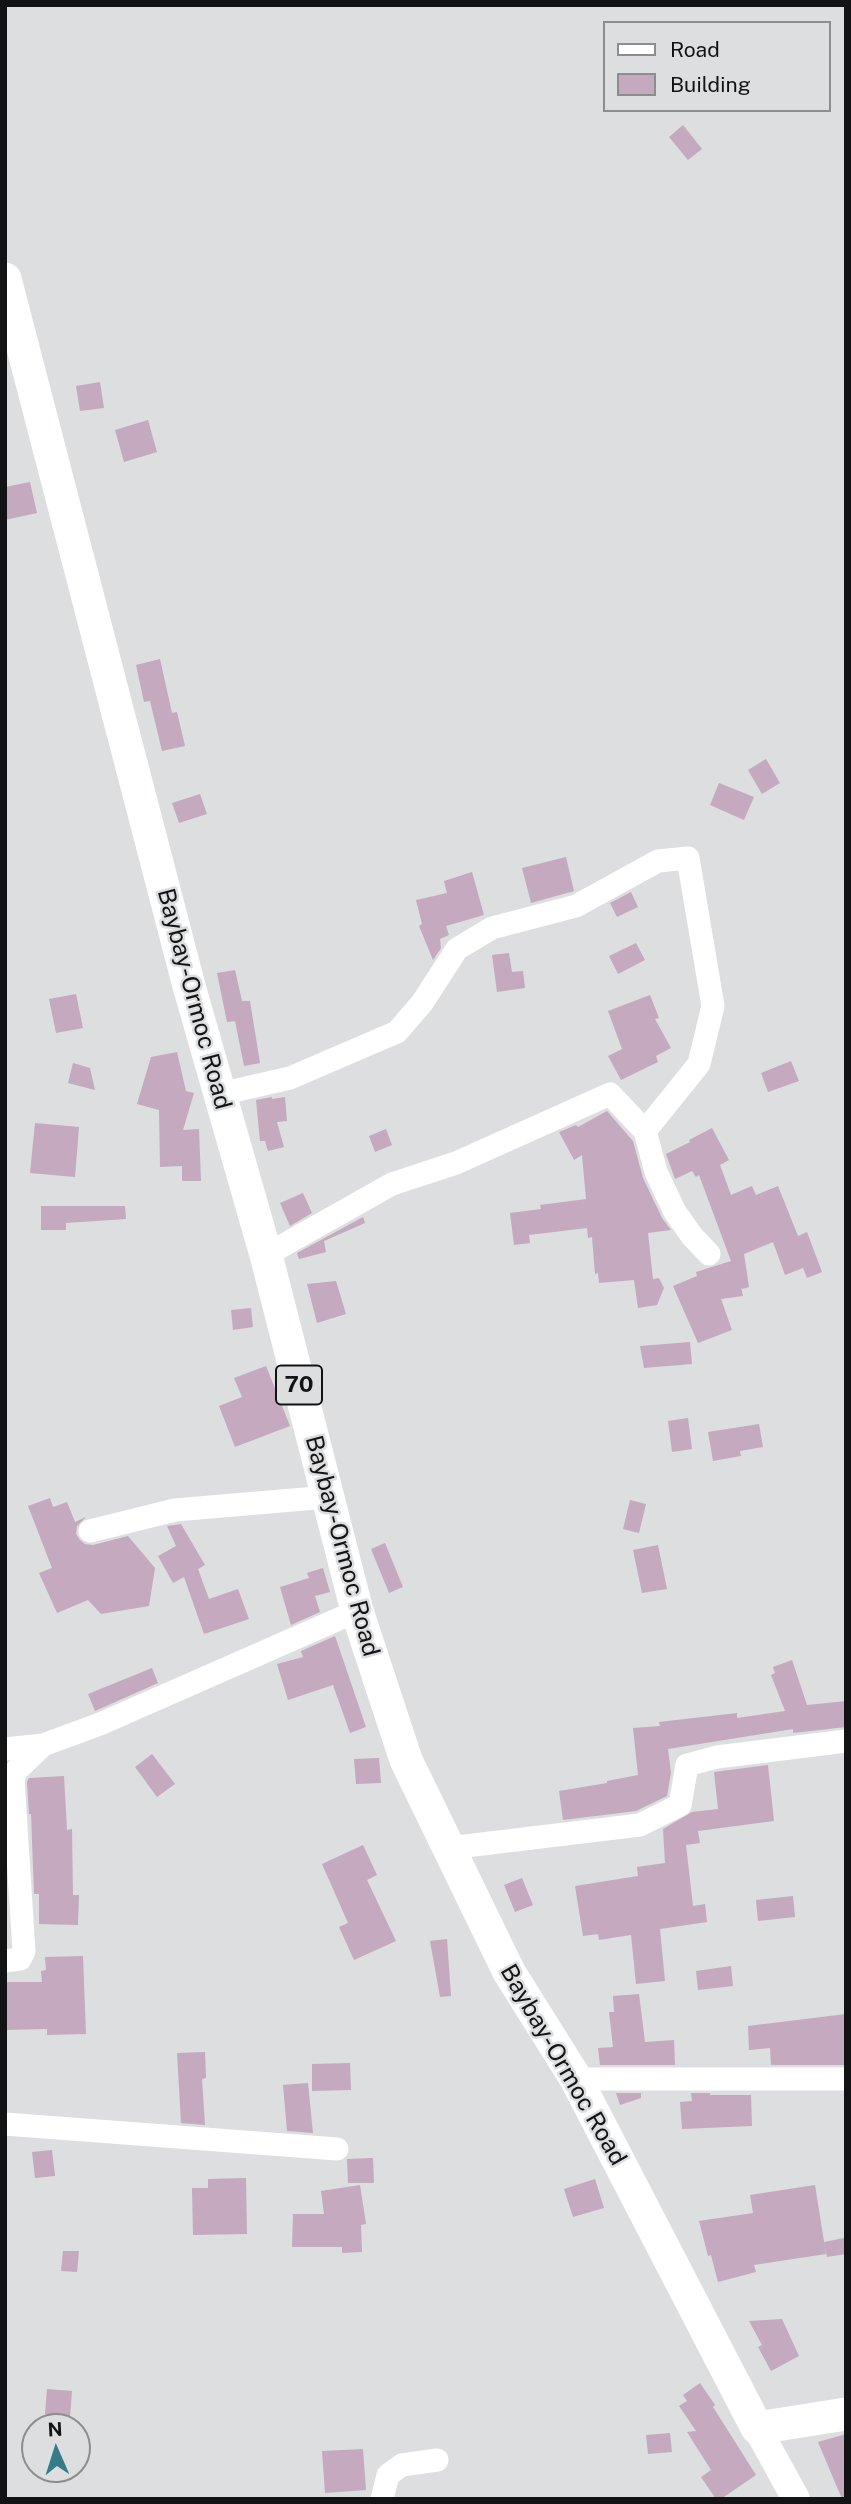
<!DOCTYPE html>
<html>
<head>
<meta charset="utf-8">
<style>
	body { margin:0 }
	#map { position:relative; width:851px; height:2504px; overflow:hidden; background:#dcdee0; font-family:"Public Sans",sans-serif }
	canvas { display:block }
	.frame { position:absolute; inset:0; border:7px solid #121314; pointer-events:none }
	.legend { position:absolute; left:603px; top:21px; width:228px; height:91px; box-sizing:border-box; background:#dcdee0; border:2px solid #8b8d8e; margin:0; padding:9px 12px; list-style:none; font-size:21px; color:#121314 }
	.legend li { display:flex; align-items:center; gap:14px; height:35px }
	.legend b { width:35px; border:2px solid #8b8d8e }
	.north { position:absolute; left:21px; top:2413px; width:70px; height:70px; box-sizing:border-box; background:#dcdee0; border:2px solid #8b8d8e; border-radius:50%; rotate:357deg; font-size:19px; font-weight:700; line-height:28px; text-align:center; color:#121314 }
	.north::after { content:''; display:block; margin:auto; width:24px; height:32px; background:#357d86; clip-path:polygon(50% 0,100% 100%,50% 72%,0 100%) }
</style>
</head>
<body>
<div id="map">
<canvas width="851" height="2504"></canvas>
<div class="frame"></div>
<ul class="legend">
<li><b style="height:9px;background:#fff"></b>Road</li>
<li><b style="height:19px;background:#c4a9bf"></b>Building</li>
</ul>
<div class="north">N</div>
</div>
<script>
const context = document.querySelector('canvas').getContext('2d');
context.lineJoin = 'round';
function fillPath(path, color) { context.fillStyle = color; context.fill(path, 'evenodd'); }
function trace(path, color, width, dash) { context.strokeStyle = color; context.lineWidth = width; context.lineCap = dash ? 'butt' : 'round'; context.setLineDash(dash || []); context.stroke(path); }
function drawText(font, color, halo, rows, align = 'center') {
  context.font = font + ' "Public Sans",sans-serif'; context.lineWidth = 5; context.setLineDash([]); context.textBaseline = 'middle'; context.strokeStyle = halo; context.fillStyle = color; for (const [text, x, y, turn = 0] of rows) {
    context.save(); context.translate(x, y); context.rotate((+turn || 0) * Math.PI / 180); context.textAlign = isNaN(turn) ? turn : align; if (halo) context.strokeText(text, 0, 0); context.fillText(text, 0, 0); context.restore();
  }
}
const building = new Path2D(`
	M683 125 702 149 688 160 669 137Z
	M100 382 104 408 80 411 76 386Z
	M148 420 157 452 124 462 115 430Z
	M30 482 37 513 5 520V487Z
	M160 659 172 713 177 712 185 746 162 751 150 701 144 702 136 665Z
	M766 759 780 783 762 794 748 770Z
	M719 783 754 797 744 820 710 805Z
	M200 794 207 814 179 823 172 803Z
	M566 857 574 891 531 903 522 868Z
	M472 872 484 915 446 926 449 935 440 939 441 948 433 960 419 926 422 924 416 900 447 893 444 881Z
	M631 892 638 907 617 917 610 903Z
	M636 943 645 960 618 974 609 956Z
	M509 953 512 972 523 971 525 988 497 992 492 955Z
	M235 970 242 1001H250L260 1063 244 1066 235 1021 227 1022 217 973Z
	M76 994 83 1028 56 1033 49 999Z
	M650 995 659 1018 655 1019 671 1048 656 1056 658 1062 621 1080 608 1056 622 1049 608 1011Z
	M177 1052 186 1091 194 1093 183 1130 199 1129 201 1181H182V1166L160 1167 159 1110 137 1104 151 1057Z
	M791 1061 799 1081 768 1092 761 1073Z
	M73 1063 90 1068 95 1090 68 1083Z
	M272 1097V1099L285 1097 287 1121 277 1122 284 1147 268 1151 265 1141H260L256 1100Z
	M607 1111 633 1141 643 1178 662 1218 671 1230 648 1233 653 1279 659 1278 664 1288 657 1305 638 1308 634 1280 599 1283 598 1273 595 1274 592 1237 588 1238 587 1228 529 1235 530 1243 514 1245 510 1213 541 1209 540 1205 586 1199 582 1155 574 1160 559 1132 576 1125 578 1127Z
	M35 1123 79 1127 75 1177 30 1173Z
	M712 1128 729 1160 720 1165 731 1195 752 1186 756 1195 778 1186 798 1236 807 1232 822 1272 807 1278 803 1268 785 1275 773 1242 744 1254 749 1287 742 1289 741 1287 743 1296 721 1299 732 1330 698 1343 673 1286 697 1276 696 1272 731 1261 699 1175 696 1177 692 1171 675 1179 666 1154 690 1142 689 1140Z
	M386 1129 392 1145 375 1152 369 1136Z
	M303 1193 312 1213 290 1226 280 1203Z
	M41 1206H125L126 1219 66 1223V1230H41Z
	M363 1217 365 1223 324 1241 326 1252 299 1259 297 1253Z
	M336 1281 346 1314 317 1323 307 1284Z
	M251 1308 253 1327 233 1330 231 1310Z
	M690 1342 692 1364 644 1368 640 1346Z
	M266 1366 290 1426 235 1447 219 1406 242 1397 234 1378Z
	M688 1418 692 1449 672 1452 668 1421Z
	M759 1424 763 1447 740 1451 741 1456 713 1461 708 1432Z
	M50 1498 53 1507 67 1502 75 1522 86 1517 77 1526 76 1534 80 1540 85 1544 93 1545 128 1536 155 1568 149 1606 101 1614 88 1600 57 1613 39 1573 52 1568 28 1506Z
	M630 1500 646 1504 639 1533 623 1529Z
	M181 1524 205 1565 198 1569 209 1599 238 1589 249 1619 204 1634 184 1577 173 1583 158 1556 176 1546 167 1526Z
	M385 1543 403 1587 389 1593 371 1549Z
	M658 1545 667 1589 642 1593 633 1550Z
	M323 1568 330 1592 315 1596 320 1612 291 1625 280 1587 309 1578 307 1573Z
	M335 1636 366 1727 350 1733 333 1685 288 1700 277 1664 303 1657 301 1651Z
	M792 1660 807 1705 846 1701V1727L793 1733V1729L668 1749 671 1773 667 1796 636 1811 563 1820 559 1791 607 1783V1781L638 1775 633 1728 660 1726 659 1722 737 1713V1718L785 1711 771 1675 775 1673 773 1667Z
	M152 1668 158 1683 95 1711 88 1694Z
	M152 1754 175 1784 157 1797 135 1767Z
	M379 1758 381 1783 356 1784 354 1759Z
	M768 1765 774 1821 698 1831 700 1843 686 1845 693 1906 705 1904 707 1922 660 1929 665 1981 636 1984 631 1935 599 1940 598 1934 583 1936 575 1886 638 1876 637 1867 665 1863 663 1829 692 1812 718 1809 714 1772Z
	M64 1776 67 1830 72 1829 73 1895H79L78 1925 39 1924V1894H34L31 1814H29L27 1782 29 1778Z
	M363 1845 377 1875 367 1880 396 1941 354 1960 339 1927 348 1923 322 1864Z
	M522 1878 533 1905 515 1912 504 1885Z
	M793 1896 795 1917 758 1921 756 1900Z
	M447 1939 451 1996 440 1997 430 1941Z
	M83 1956 86 2034 47 2035V2029L5 2030V1982H42L41 1971 46 1970 45 1957Z
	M731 1966 733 1986 698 1990 696 1971Z
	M639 1994 645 2042 674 2040 675 2065H600L598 2048 613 2047 609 2012H614L613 1996Z
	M846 2014V2065H771L770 2048 749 2050 748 2026Z
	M205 2052 206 2078 202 2079 205 2125 181 2123 177 2053Z
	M350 2063 351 2090 312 2091V2064Z
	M308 2083 313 2133 287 2131 283 2085Z
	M616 2093H641V2098L620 2105Z
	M691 2093H710V2095H751L752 2126 682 2129 680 2102 692 2101Z
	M52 2150 55 2176 35 2178 32 2152Z
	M373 2158 374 2183H348L347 2159Z
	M246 2178 247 2234 193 2235 192 2188H208V2179Z
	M595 2179 604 2208 573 2217 564 2189Z
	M360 2185 366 2224 361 2225 362 2252 342 2253V2247H292L293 2214H324L321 2191Z
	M815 2185 826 2254 754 2265 756 2272 718 2282 711 2255 708 2256 699 2221 753 2213 750 2195Z
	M844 2238 846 2254 827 2257 824 2242Z
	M63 2251H79L77 2272 61 2271Z
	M782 2319 799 2356 771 2371 758 2347 762 2345 749 2321Z
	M700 2383 715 2405 713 2407 756 2475 721 2499H716L701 2477 711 2470 687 2432 696 2431 679 2406 687 2401 683 2395Z
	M47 2389 72 2391 70 2417 45 2414Z
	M670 2433 672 2452 648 2454 646 2435Z
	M846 2434V2499H842L818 2442Z
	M363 2449 366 2490 325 2493 322 2451Z`);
const minor = new Path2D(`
	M220 1094 290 1078 397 1032 422 1003 457 949 492 928 576 906 658 861 688 858 713 1006 699 1064 645 1131
	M266 1255 392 1184 456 1163 610 1094 645 1131 656 1172 675 1212 692 1236 709 1254
	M90 1531 175 1510 328 1497
	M5 1749 43 1745 100 1724 357 1611
	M449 1848 640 1825 680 1805 687 1765 717 1757 846 1741
	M5 1961 20 1959 24 1951 13 1780 16 1771 43 1745
	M576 2079H846
	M5 2124 337 2149
	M382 2499 388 2475 402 2465 437 2460`);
const major = new Path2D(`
	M757 2428 796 2499`);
const highway = new Path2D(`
	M5 279 189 986 266 1255 357 1611 406 1760 509 1972 576 2079 757 2428 846 2414`);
const shields = [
	[299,1385,46]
];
const shieldNames = [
	["70",299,1385]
];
const streetNames = [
	["Baybay-Ormoc Road",194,999,75],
	["Baybay-Ormoc Road",342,1546,75],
	["Baybay-Ormoc Road",563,2065,60]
];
fillPath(building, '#c4a9bf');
trace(minor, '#fff', 23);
trace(major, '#fff', 28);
trace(highway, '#fff', 33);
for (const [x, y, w] of shields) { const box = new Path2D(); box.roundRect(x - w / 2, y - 19.5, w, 39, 5); context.fillStyle = '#dcdee0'; context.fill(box); trace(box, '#121314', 2); }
drawText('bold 23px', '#121314', null, shieldNames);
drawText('24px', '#121314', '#dcdee0', streetNames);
</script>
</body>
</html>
